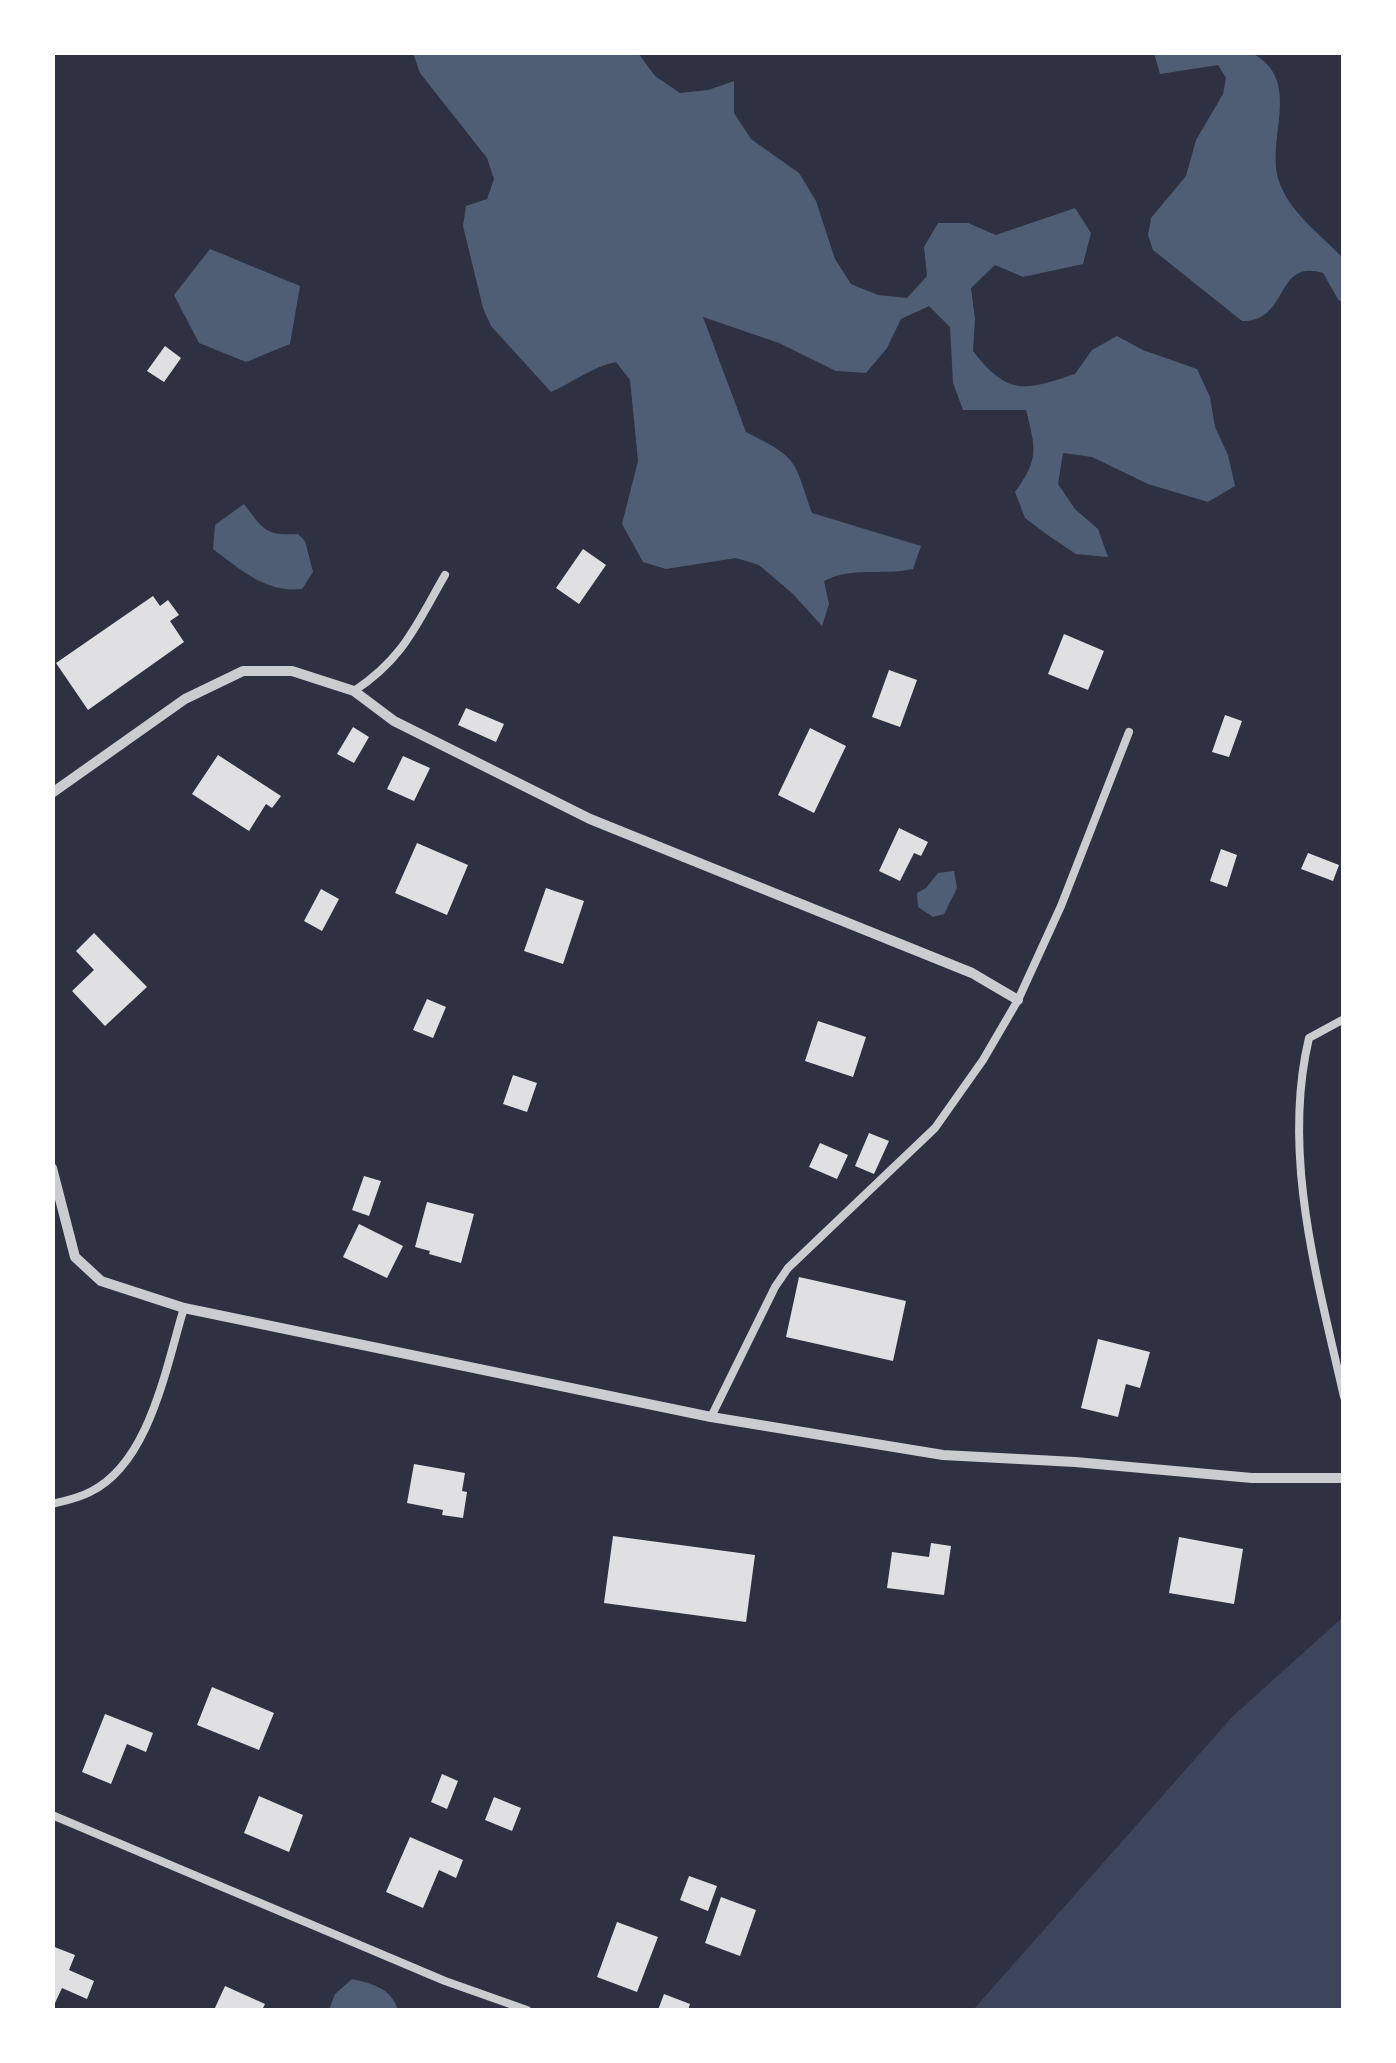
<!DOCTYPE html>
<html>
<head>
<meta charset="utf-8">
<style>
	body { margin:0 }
	#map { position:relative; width:1396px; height:2063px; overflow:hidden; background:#2d3142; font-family:Mulish,sans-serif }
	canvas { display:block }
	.frame { position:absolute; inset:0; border:55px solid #fff; pointer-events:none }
</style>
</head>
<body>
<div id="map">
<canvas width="1396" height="2063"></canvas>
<div class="frame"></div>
</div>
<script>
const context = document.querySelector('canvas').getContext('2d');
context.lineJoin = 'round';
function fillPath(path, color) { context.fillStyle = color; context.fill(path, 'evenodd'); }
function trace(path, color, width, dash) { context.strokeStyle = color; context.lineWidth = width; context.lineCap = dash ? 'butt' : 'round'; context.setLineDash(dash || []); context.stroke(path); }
const green = new Path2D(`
	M1343 1617V2010H973L1233 1716Z`);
const water = new Path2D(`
	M413 53H638L655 76 680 93 708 90 734 81V113L751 139 799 173 816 201 835 259 851 284 878 295 907 298 927 276 924 247 938 223H968L996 235 1075 208 1091 233 1083 264 1023 277 995 265 971 288 975 319 973 351C1008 396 1024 391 1075 374L1092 350 1117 336 1143 350 1197 369 1210 397 1215 427 1228 455 1235 486 1208 502 1148 484 1092 457 1063 453 1058 484 1075 509 1098 529 1108 557 1076 554 1049 536 1025 518 1015 492C1039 459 1036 449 1026 410H963L953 383 950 327 929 306 901 319 887 348 866 373 836 371 779 343 703 317 746 432C799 459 793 458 812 513L921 546 913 569C879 576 854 566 824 581L829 604 822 626 793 594 759 565 736 558 666 569 643 562 622 524 638 461 630 380 616 362C591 367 574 382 551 392L491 326 483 308 463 226 466 206 487 199 494 179 487 158 420 73Z
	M1252 53C1304 81 1265 138 1279 181 1288 211 1322 236 1344 259L1343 300 1339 301 1323 273C1274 258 1290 322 1242 321L1153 250 1148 235 1151 218 1186 176 1196 140 1223 94 1226 78 1218 65 1160 74 1154 53Z
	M210 249 300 286 290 344 246 362 199 343 174 295Z
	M244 504C263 529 265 536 298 534L305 541 313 572 302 589C266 593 241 570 213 549L215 525Z
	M954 871 957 888 944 914 933 917 918 907 917 893 926 888 938 873Z
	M352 1979C373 1984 391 1988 398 2010H329L335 1994Z`);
const building = new Path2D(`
	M165 346 181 358 164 382 147 371Z
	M583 549 606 565 579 604 556 588Z
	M153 596 160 606 168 600 179 615 170 621 184 642 88 710 56 663Z
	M1064 634 1104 651 1088 690 1048 674Z
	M889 670 917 680 900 727 872 717Z
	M466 708 504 724 496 742 458 725Z
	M1225 715 1242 721 1229 757 1212 752Z
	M353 727 369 737 354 763 337 754Z
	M810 728 846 746 814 813 778 795Z
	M218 755 281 796 272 808 266 804 249 831 192 794Z
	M403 756 430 768 414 801 387 789Z
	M899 828 928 842 921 856 914 853 900 881 879 871Z
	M417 843 468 865 447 915 395 893Z
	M1221 849 1237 855 1227 887 1210 881Z
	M1308 853 1339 865 1333 881 1301 869Z
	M546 888 584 901 563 964 524 951Z
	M321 889 339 899 322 931 304 921Z
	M94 933 147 987 105 1026 72 991 94 970 76 951Z
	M427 999 446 1007 433 1038 413 1030Z
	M818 1021 866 1037 853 1077 805 1061Z
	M513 1075 537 1083 527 1112 503 1104Z
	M869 1133 889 1141 874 1174 855 1166Z
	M820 1143 848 1155 837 1179 809 1167Z
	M364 1176 381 1181 369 1216 352 1210Z
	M427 1202 474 1214 461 1263 429 1254 430 1251 415 1247Z
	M359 1224 403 1246 387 1278 343 1257Z
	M799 1277 906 1301 893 1361 786 1337Z
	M1098 1339 1150 1352 1140 1388 1126 1384 1118 1417 1081 1408Z
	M414 1464 465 1473 462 1491 467 1492 463 1518 442 1515 443 1510 407 1503Z
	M613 1536 755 1555 746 1622 604 1603Z
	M1179 1537 1243 1549 1234 1604 1169 1593Z
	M931 1543 951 1546 944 1595 887 1588 892 1552 929 1557Z
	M212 1687 274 1713 259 1750 197 1725Z
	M105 1714 153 1733 146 1752 127 1744 111 1784 82 1772Z
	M442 1774 458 1781 447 1809 431 1802Z
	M259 1796 303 1815 289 1852 244 1833Z
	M494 1797 521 1808 512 1831 485 1820Z
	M410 1837 463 1860 456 1878 439 1870 423 1908 386 1892Z
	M689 1876 717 1886 708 1911 680 1900Z
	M721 1897 756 1910 740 1956 705 1943Z
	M617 1922 658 1937 637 1992 597 1977Z
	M52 1946 75 1955 69 1970 94 1981 87 1999 62 1988 55 2003 52 2002Z
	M225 1986 265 2004 262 2010H214Z
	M664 1994 690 2004 688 2010H658Z`);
const service = new Path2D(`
	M354 691C404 658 416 625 445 575
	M1344 1019 1309 1038C1281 1155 1318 1281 1344 1397
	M711 1417 775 1287 788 1268 935 1128 983 1060 1018 1000 1061 906 1129 732
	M52 1504C65 1501 79 1498 90 1492 150 1463 166 1366 184 1308
	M52 1815 445 1981 527 2010`);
const minor = new Path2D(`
	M52 793 185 699 243 671H292L354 691 394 721 590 819 972 973 1018 1000
	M52 1168 75 1257 101 1281 184 1308 711 1417 943 1455 1075 1462 1252 1478H1344`);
fillPath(green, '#3c4559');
fillPath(water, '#4f5d75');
fillPath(building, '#e0e0e3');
trace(service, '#caccd0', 8);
trace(minor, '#caccd0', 10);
</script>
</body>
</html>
